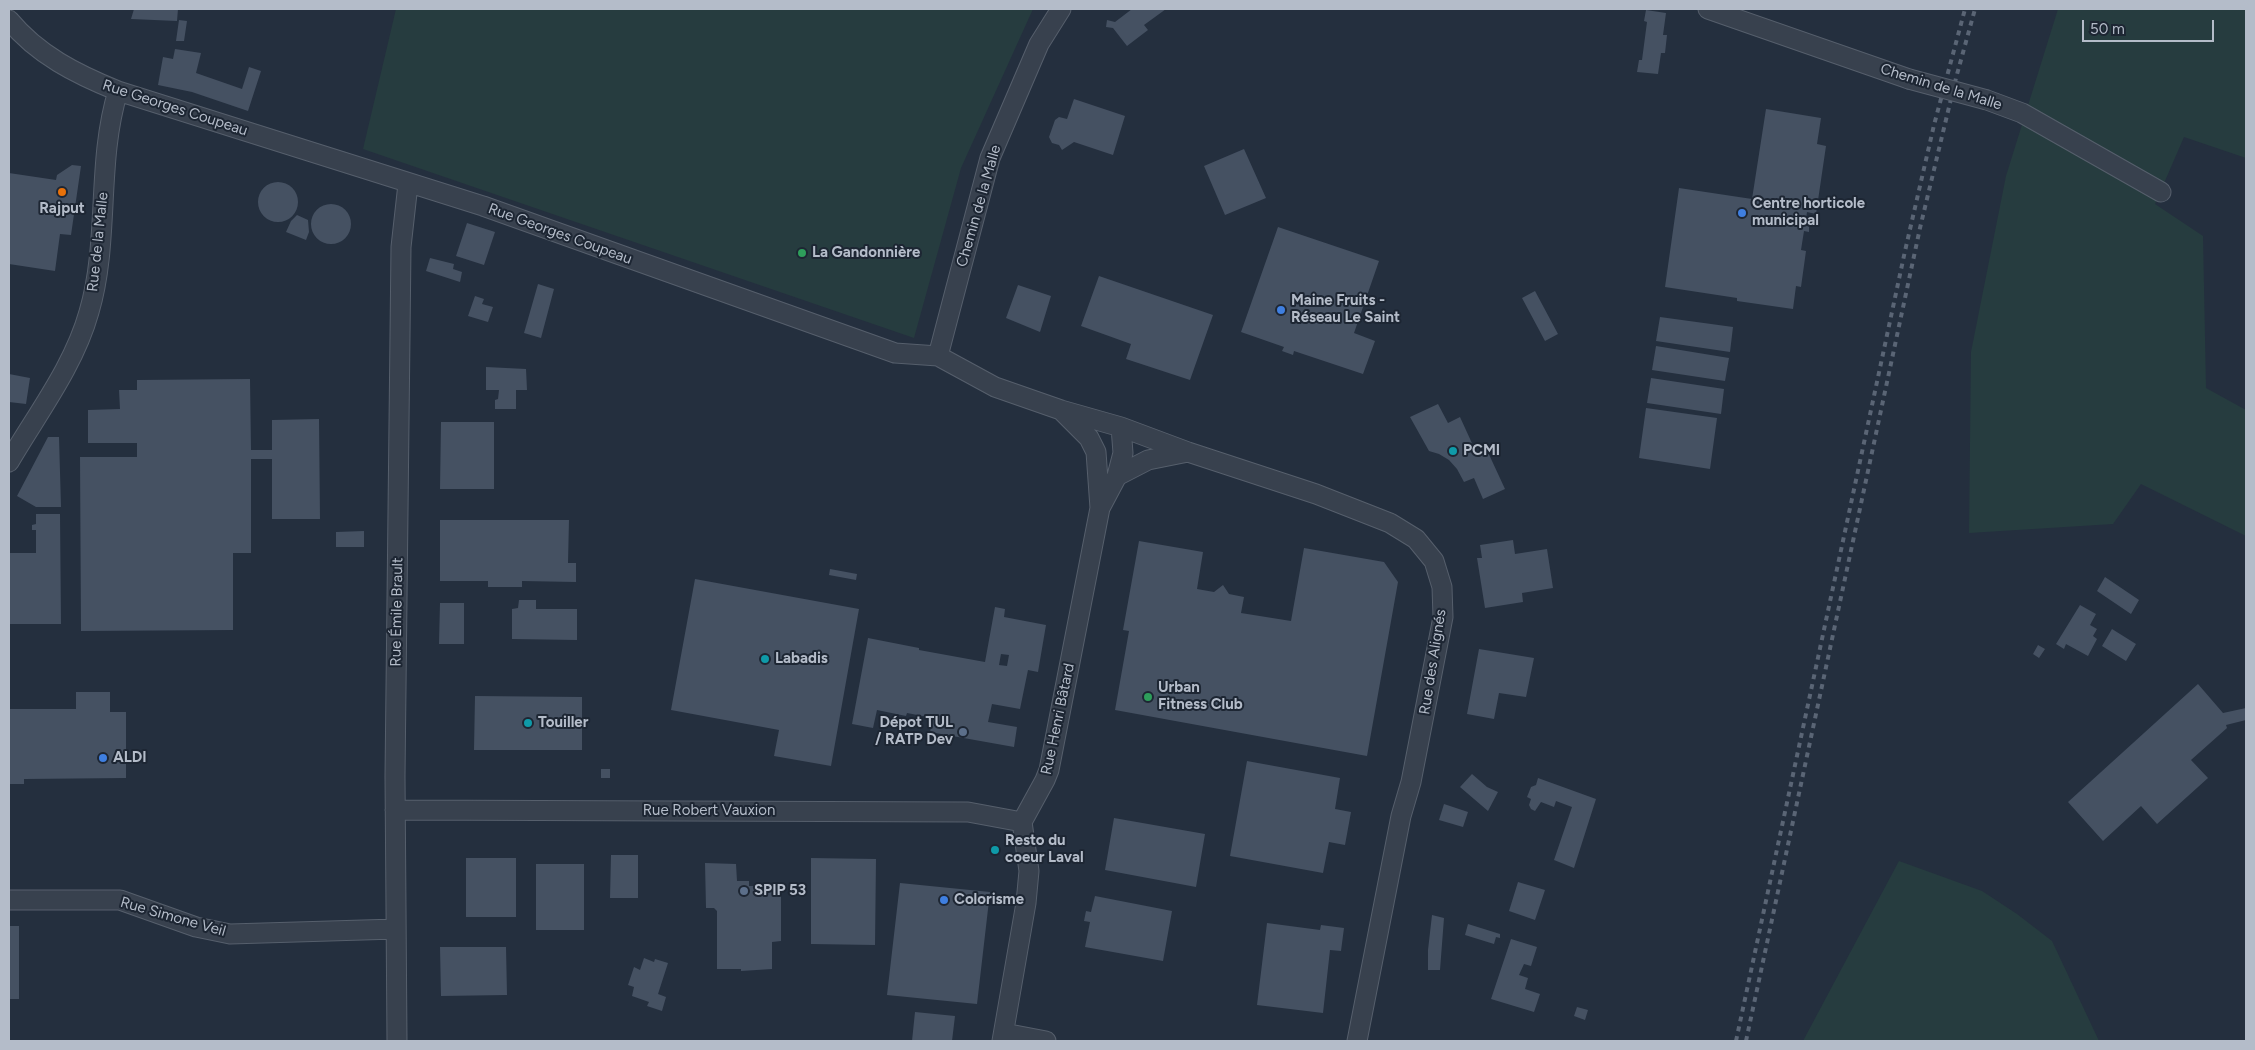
<!DOCTYPE html>
<html>
<head>
<meta charset="utf-8">
<style>
	body { margin:0 }
	#map { position:relative; width:2255px; height:1050px; overflow:hidden; background:#242f3e; font-family:Figtree,sans-serif }
	canvas { display:block }
	.frame { position:absolute; inset:0; border:10px solid #b4bcc9; pointer-events:none }
	.scale { position:absolute; left:2082px; top:20px; width:132px; height:22px; box-sizing:border-box; border:2px solid #b4bcc9; border-top:0; padding-left:6px; font-size:15px; line-height:18px; white-space:nowrap; color:#b4bcc9; -webkit-text-stroke:4px #1d2633; paint-order:stroke }
</style>
</head>
<body>
<div id="map">
<canvas width="2255" height="1050"></canvas>
<div class="frame"></div>
<div class="scale">50 m</div>
</div>
<script>
const context = document.querySelector('canvas').getContext('2d');
context.lineJoin = 'round';
function fillPath(path, color) { context.fillStyle = color; context.fill(path, 'evenodd'); }
function trace(path, color, width, dash) { context.strokeStyle = color; context.lineWidth = width; context.lineCap = dash ? 'butt' : 'round'; context.setLineDash(dash || []); context.stroke(path); }
function drawText(font, color, halo, rows, align = 'center') {
  context.font = font + ' Figtree,sans-serif'; context.lineWidth = 4; context.setLineDash([]); context.textBaseline = 'middle'; context.strokeStyle = halo; context.fillStyle = color; for (const [text, x, y, turn = 0] of rows) {
    context.save(); context.translate(x, y); context.rotate((+turn || 0) * Math.PI / 180); context.textAlign = isNaN(turn) ? turn : align; if (halo) context.strokeText(text, 0, 0); context.fillText(text, 0, 0); context.restore();
  }
}
const green = new Path2D(`
	M396 9H1033L961 168 914 338 363 149Z
	M2058 9H2246V158L2184 137 2155 204 2203 236 2206 388 2246 410V536L2141 484 2113 524 1969 533 1971 352 2006 176Z
	M1899 861 1982 891 2017 914 2052 941 2099 1041H1803Z`);
const building = new Path2D(`
	M134 9H178L177 21 131 19Z
	M1132 9H1166L1144 25 1148 30 1127 46 1113 28 1106 27 1107 20 1115 22Z
	M1646 10 1666 13 1663 35H1667L1665 53H1661L1658 74 1637 72 1639 60H1642L1647 22 1644 21Z
	M179 20 187 21 184 41H176Z
	M175 49 201 53 196 73 242 89 249 67 261 71 248 111 192 92 158 85 163 57 173 59Z
	M1074 99 1125 116 1113 155 1074 142 1062 150 1059 145 1052 143 1049 137 1055 120 1059 117 1067 119Z
	M1766 109 1821 118 1817 144 1826 146 1816 214 1807 212 1805 225 1809 226V232L1804 231 1801 250 1806 251 1801 287 1796 286 1793 309 1737 301V298L1665 287 1679 188 1752 199Z
	M1244 149 1266 198 1225 215 1204 166Z
	M72 165 81 166 71 235 60 234 55 271 9 264V173L56 180 57 175Z
	M258 202a20 20 0 1 1 40 0a20 20 0 1 1-40 0Z
	M311 224a20 20 0 1 1 40 0a20 20 0 1 1-40 0Z
	M297 215 308 220 309 232 306 240 286 232 291 221Z
	M467 223 495 232 484 265 456 256Z
	M1278 227 1379 261 1354 333 1375 341 1363 374 1294 351 1293 355 1282 351 1284 347 1241 332Z
	M430 258 454 264 453 269 462 272 460 282 426 271Z
	M1099 276 1213 315 1190 380 1126 359 1131 344 1081 326Z
	M538 284 554 289 541 338 524 333Z
	M1018 285 1051 296 1040 332 1006 318Z
	M1535 291 1558 334 1545 341 1522 298Z
	M475 296 484 299 482 304 493 307 488 322 468 316Z
	M1660 317 1733 327 1730 352 1656 341Z
	M1656 346 1729 358 1725 381 1652 370Z
	M486 367 526 369 527 390H516V409H495V400L498 399 499 390H486Z
	M9 374 30 378 26 404 9 402Z
	M1651 378 1724 389 1721 414 1647 403Z
	M250 379 251 450H272V420L319 419 320 519H272V459H251V553H233V630L81 631 80 457H137V443H88V410L120 409 119 390H137V380Z
	M1438 404 1448 423 1460 417 1476 452 1486 448 1505 489 1483 499 1474 478 1464 482 1457 469 1449 460 1439 454 1429 451 1410 417Z
	M1646 408 1717 418 1710 469 1639 458Z
	M441 422H494V489H440Z
	M48 437H59L61 507H36L17 496Z
	M36 514H60L61 624H9V553H36V530H32V525L36 524Z
	M440 520H569L568 563H576V582L522 581V587H488V581H440Z
	M364 531V547H336V532Z
	M1513 540 1515 554 1547 549 1553 588 1522 593 1523 602 1485 608 1477 558H1482L1480 545Z
	M1139 541 1203 552 1197 589 1214 592 1223 585 1229 594 1244 597 1241 613 1291 621 1304 548 1384 562 1398 582 1367 756 1115 710 1129 631 1123 630Z
	M830 569 857 574 856 580 829 575Z
	M2105 577 2139 600 2131 614 2097 591Z
	M695 579 859 609 831 766 774 756 779 730 671 710Z
	M519 600H536V609H577V640L512 639V609L518 608Z
	M440 603H464V644H439Z
	M2080 605 2096 614 2090 625 2097 629 2093 636 2097 639 2088 656 2066 644 2064 649 2056 644Z
	M995 607 1005 609 1004 617 1046 625 1038 672 1028 670 1020 709 992 704 988 722 1017 727 1014 747 930 732 933 718 907 713 906 716 877 710 873 728 852 724 868 638 919 648V650L985 662ZM1001 654 1009 655 1007 666 999 665Z
	M2112 629 2136 644 2126 661 2102 646Z
	M2038 645 2045 649 2039 658 2033 654Z
	M1479 649 1534 658 1526 697 1499 693 1494 719 1467 714Z
	M2198 684 2223 713 2246 708V720L2226 725 2227 728 2191 760 2208 778 2157 824 2141 806 2103 841 2068 802Z
	M76 692H110V712H126V778L24 779V784H9V709H76Z
	M475 696 582 697V750H474Z
	M1247 761 1340 778 1335 809 1351 812 1345 845 1329 842 1323 873 1230 856Z
	M601 769H610V778H601Z
	M1472 774 1487 787 1498 792 1488 811 1460 787Z
	M1538 778 1596 799 1574 868 1554 860 1572 807 1556 801 1554 807 1541 802 1535 811 1531 809 1529 805 1531 799 1527 797 1531 787 1536 785Z
	M1444 804 1468 812 1463 827 1439 820Z
	M1114 818 1205 834 1196 887 1105 870Z
	M611 855H638V898H610Z
	M466 858H516V917H466Z
	M811 858 876 859 875 945 811 944Z
	M705 863 736 864 737 881H749V886H781V941L772 942V969L741 971V969H717V911L714 908H706Z
	M536 864H584V930H536Z
	M1518 882 1545 890 1535 920 1509 911Z
	M900 883 990 892 977 1004 887 995Z
	M1095 896 1172 911 1163 961 1085 947 1090 922 1084 921 1086 911 1091 912Z
	M1432 915 1444 918 1440 970H1428V950Z
	M1267 923 1320 930 1321 925 1344 928 1341 951 1330 950 1323 1013 1257 1005Z
	M1468 924 1500 934V938L1496 937 1494 944 1465 935Z
	M9 926H19V999H9Z
	M1511 939 1537 947 1531 966 1524 964 1519 975 1528 978 1525 989 1540 994 1534 1012 1491 999Z
	M440 947H506L507 995 441 996Z
	M644 958 654 962 655 959 668 963 658 994 666 997 662 1011 647 1006 649 1002 632 996 634 987 628 985 634 967 640 970Z
	M1577 1007 1588 1010 1585 1020 1574 1016Z
	M915 1012 955 1016 952 1041H912Z`);
const minor = new Path2D(`
	M1708 9 1909 79
	M9 20C38 55 76 74 118 91L483 206 895 353 938 356 995 387 1061 410 1121 427 1188 452 1316 494 1390 523 1416 539 1434 561 1442 587 1443 617 1411 782 1401 816 1357 1041
	M1987 100 2022 113 2161 192
	M938 356 990 158 1039 44 1061 9
	M1062 411 1089 438 1096 452 1100 508
	M9 462C37 414 74 366 89 312 110 241 96 163 118 91
	M1117 476 1148 460 1188 452
	M395 810 968 812 1022 822
	M9 900H120L196 927 230 934 396 929
	M1004 1033 1046 1041
	M397 1041 395 776 401 247 408 184
	M1002 1041 1026 903 1029 871 1022 822 1045 780 1049 770 1100 508 1117 476 1123 453 1121 427`);
const rail = new Path2D(`
	M1736 1041 1905 251 1934 125 1965 9
	M1746 1041 1920 228 1956 78 1975 9`);
const minorBridge = new Path2D(`
	M1909 79 1987 100`);
const markers = [
	[62,192,5,"#e8710a"],
	[1742,213,5,"#3f7fe0"],
	[802,253,5,"#2e9e5b"],
	[1281,310,5,"#3f7fe0"],
	[1453,451,5,"#0f9aa8"],
	[765,659,5,"#0f9aa8"],
	[1148,697,5,"#2e9e5b"],
	[528,723,5,"#0f9aa8"],
	[963,732,5,"#5c6f8a"],
	[103,758,5,"#3f7fe0"],
	[995,850,5,"#0f9aa8"],
	[744,891,5,"#5c6f8a"],
	[944,900,5,"#3f7fe0"]
];
const streetNames = [
	["Chemin de la Malle",1941,87,17],
	["Rue Georges Coupeau",175,108,18],
	["Chemin de la Malle",979,206,-74],
	["Rue Georges Coupeau",560,234,20],
	["Rue de la Malle",98,242,-84],
	["Rue Émile Brault",397,612,-89],
	["Rue des Alignés",1433,662,-81],
	["Rue Henri Bâtard",1058,719,-78],
	["Rue Robert Vauxion",709,811],
	["Rue Simone Veil",173,917,16]
];
const poiNames = [
	["Centre horticole",1752,204],
	["municipal",1752,221],
	["Rajput",62,209,"center"],
	["La Gandonnière",812,253],
	["Maine Fruits -",1291,301],
	["Réseau Le Saint",1291,318],
	["PCMI",1463,451],
	["Labadis",775,659],
	["Urban",1158,688],
	["Fitness Club",1158,705],
	["Touiller",538,723],
	["Dépot TUL",953,723,"right"],
	["/ RATP Dev",953,740,"right"],
	["ALDI",113,758],
	["Resto du",1005,841],
	["coeur Laval",1005,858],
	["SPIP 53",754,891],
	["Colorisme",954,900]
];
fillPath(green, '#263c3f');
fillPath(building, '#455162');
trace(minor, '#565f6c', 21);
trace(minor, '#38414e', 19);
trace(rail, '#5a6575', 4, [5, 5]);
trace(minorBridge, '#565f6c', 21, []);
trace(minorBridge, '#38414e', 19);
for (const [x, y, r, color] of markers) { const dot = new Path2D(); dot.arc(x, y, r, 0, 2 * Math.PI); context.fillStyle = color; context.fill(dot); trace(dot, '#1d2633', 2); }
drawText('15px', '#b4bcc9', '#1d2633', streetNames);
drawText('bold 15px', '#b4bcc9', '#1d2633', poiNames, 'left');
</script>
</body>
</html>
